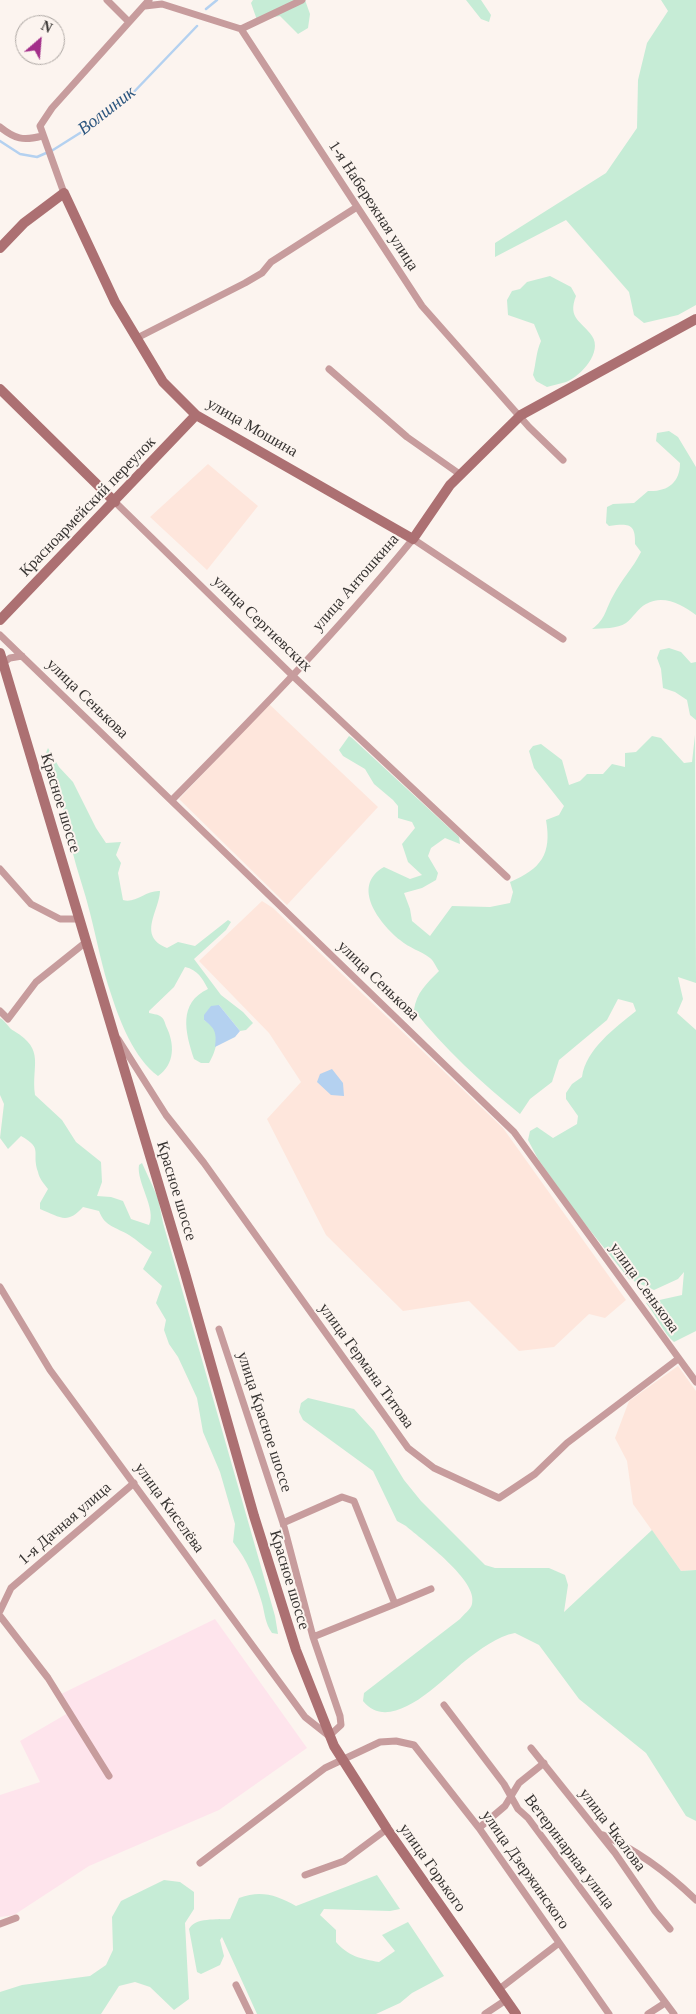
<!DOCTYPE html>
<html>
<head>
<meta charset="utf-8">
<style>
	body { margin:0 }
	#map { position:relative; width:696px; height:2014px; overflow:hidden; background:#fcf4ef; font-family:"Times New Roman",serif }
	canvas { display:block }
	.north { position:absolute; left:15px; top:15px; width:50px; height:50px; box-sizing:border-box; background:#fcf4ef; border:1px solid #ada7a3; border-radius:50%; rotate:27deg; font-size:14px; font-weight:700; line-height:20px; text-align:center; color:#373432 }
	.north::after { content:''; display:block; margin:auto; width:18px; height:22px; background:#a32f8a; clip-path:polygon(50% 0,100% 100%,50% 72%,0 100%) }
</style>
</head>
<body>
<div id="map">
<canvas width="696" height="2014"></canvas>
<div class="north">N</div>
</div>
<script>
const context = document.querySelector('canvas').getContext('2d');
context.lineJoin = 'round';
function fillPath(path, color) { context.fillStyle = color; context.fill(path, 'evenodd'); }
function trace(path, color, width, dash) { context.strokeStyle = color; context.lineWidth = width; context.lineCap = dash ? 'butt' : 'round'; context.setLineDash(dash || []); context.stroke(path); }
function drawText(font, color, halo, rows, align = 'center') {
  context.font = font + ' "Times New Roman",serif'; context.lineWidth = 4; context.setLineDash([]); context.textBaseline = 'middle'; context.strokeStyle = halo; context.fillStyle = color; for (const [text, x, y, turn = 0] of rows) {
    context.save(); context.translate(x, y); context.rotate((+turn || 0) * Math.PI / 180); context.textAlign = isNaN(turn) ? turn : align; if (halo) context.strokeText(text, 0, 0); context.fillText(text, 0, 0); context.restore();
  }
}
const industrial = new Path2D(`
	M208 464 258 506 207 570 150 517Z
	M269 704 378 807 287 905 179 799Z
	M262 901 273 908 503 1128 626 1300 605 1318 589 1314 554 1347 519 1351 469 1301 403 1311 326 1235 267 1119 301 1082 269 1033 199 961Z
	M678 1366 696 1391V1570L681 1571 633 1504 627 1461 615 1438 629 1401Z`);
const medical = new Path2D(`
	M215 1619 307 1748 219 1810 89 1866 14 1915 0 1917V1795L40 1782 20 1741 68 1713 57 1696Z`);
const green = new Path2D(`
	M253 0H305L310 14 308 28 298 34 280 16 257 20 251 3Z
	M466 0H481L491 15 489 22 481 19Z
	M661 0H696V305L678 315 644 323 634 315 629 292 566 220 495 257V243L606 173 637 128 638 80 647 43 668 11Z
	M550 276 571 287 576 296C567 319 582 321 592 336 603 352 581 376 566 382 560 384 553 385 547 387L536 381 533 375C536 363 536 352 541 341L534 324 508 315 507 300 512 291 520 289 527 282Z
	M669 431 678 437 696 467V615C682 605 664 594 646 604 638 608 633 618 626 623 617 629 603 628 592 629 606 619 605 610 613 596 621 580 633 568 641 552L635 544C636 522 627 524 609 526L606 523 607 507 613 504 634 503 648 491C667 492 680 483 680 463L656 441 657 433Z
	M669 648 681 652 691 663 696 662V720L690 715 687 700 675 692 663 688 661 669 657 658 660 650Z
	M695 735 696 983 678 977 683 999 677 1013 696 1030V1331L674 1342C664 1334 656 1315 646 1303L682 1295 684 1272 678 1279 654 1290 629 1279 577 1214 538 1159 528 1140 530 1131 537 1127 553 1138 577 1124 578 1116 566 1099V1093L572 1084 582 1077C586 1049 615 1028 636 1011L633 1003 618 999 607 1020 559 1060 552 1082 530 1099 520 1114C482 1083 444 1049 414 1010 416 993 427 983 439 971 436 967 434 961 430 958 421 951 409 948 400 940 380 924 350 886 384 867L410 879 422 875 408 862 402 844 415 828 412 822 398 818V806L393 800 374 784 365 769 343 756 339 750 349 736 352 738 459 837 460 844 445 838 431 848 428 856 438 873 436 880 422 888 404 893 410 909 412 921 430 936 452 906 490 907 510 903 513 892 510 882C541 869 552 854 546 820L559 815 564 806 534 768 529 751 533 746 541 744 562 760 569 785 580 781 587 774H603L612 764 625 767V753L636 752 652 736 661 738 684 763 692 762Z
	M48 748 59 767 73 782 96 828 106 843 121 842 116 855 121 863 118 873 123 900C135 904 146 890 160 891 159 912 137 936 167 948L178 942 195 946 228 920 231 922 226 930 194 959 221 995 243 1012 253 1023 246 1030 240 1031 219 1005 204 1020C207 1022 212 1025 214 1028 221 1037 214 1055 209 1063H201L194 1059C185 1032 178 1003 208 989 202 978 198 970 185 967L174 987 149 1011V1013C152 1014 157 1014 160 1016 164 1018 165 1023 166 1026 175 1044 175 1064 158 1076 134 1058 120 1022 111 994 102 968 97 940 90 913 85 892 77 871 72 850 68 836 67 820 62 805 57 789 39 765 48 748Z
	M0 1018C6 1021 8 1028 14 1031 46 1050 31 1065 35 1095L62 1120 76 1142 101 1162 102 1182 97 1196 111 1197 123 1201 131 1219 149 1225C157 1209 136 1182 139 1165L142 1163 158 1198 163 1223 275 1616 278 1634 272 1633C265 1623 265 1614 262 1603 255 1580 248 1561 233 1542L235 1524 220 1472 203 1432 197 1398 178 1357 169 1344 164 1330 166 1320 156 1303 162 1286 143 1269 152 1252C144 1247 137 1240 129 1235 116 1227 105 1227 99 1211L83 1207C67 1225 60 1217 40 1209V1203L48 1189C44 1184 39 1178 38 1172 31 1152 44 1149 21 1136L8 1149 0 1138 4 1104 0 1095Z
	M308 1398 354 1409 374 1431 404 1480 421 1501 485 1565 495 1568H549L565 1575 568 1585 564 1612 652 1530 681 1571 696 1570V1821L686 1816 646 1753 579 1699 539 1645 515 1633C498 1636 479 1650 465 1661 443 1679 391 1736 363 1701L364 1693 460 1619C463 1615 471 1609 472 1604 479 1581 422 1540 406 1526L397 1521 373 1471 303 1420 299 1412 301 1403Z
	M377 1875 400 1909 390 1911 324 1909 320 1915 336 1930V1942C348 1956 361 1959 379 1962L395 1951 382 1935 408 1922 444 1976 412 1993 400 2003 376 2014H257L222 1937 220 1940 224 1956 220 1965 201 1974 197 1972 189 1929C195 1917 217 1920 230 1919L239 1898C261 1890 276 1895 296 1906Z
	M164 1880 180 1882 194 1892V1909L185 1923 189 1999 174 2010 150 1987 135 1982 119 1986 101 2014H0V1992L22 1985 90 1976 106 1965 113 1950 112 1917 121 1901Z`);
const water = new Path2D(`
	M219 1005 240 1031 235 1037 215 1047C217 1033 215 1028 204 1020V1015L211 1006Z
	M332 1069 343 1083 344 1096 331 1095 317 1082 320 1074Z`);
const stream = new Path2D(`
	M206 9 217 0
	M0 141 20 154 37 157 53 150 99 121 130 96 197 26`);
const street = new Path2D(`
	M107 0 128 21
	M145 6 162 4 241 29 422 306 529 427 563 460
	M241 29 302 0
	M0 127C15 139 23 141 42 136
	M64 193 40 126 52 108 149 0
	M137 338 245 283 262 273 271 262 357 207
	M329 369 407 437 461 475
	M115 502 294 677 507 877
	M0 635 514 1132 696 1382
	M3 663 10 658 22 656
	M172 800C256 715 338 631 413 539L563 639
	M0 869 31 904 60 919H79
	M0 1011 8 1019 36 982 86 942
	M118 1039 166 1115 204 1163 408 1448 434 1468 499 1498 535 1474 567 1443 678 1359
	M0 1287 50 1370 305 1717 329 1736 341 1725 340 1716 313 1637 283 1523 219 1329
	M283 1523 342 1497 354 1501 395 1604 313 1637
	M395 1604 431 1589
	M0 1611 11 1588 134 1483
	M0 1616 48 1678 109 1776
	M444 1705 504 1784 518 1809 528 1818 674 2014
	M531 1748 615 1853 655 1911 670 1929
	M479 1828 505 1806 519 1783 544 1763
	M603 1835C639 1851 668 1873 696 1900
	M200 1863 325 1768 380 1742 396 1741 414 1745 479 1828 609 2014
	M305 1875 344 1861 387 1829
	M0 1924 16 1918
	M236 1985 250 2014
	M498 1990 559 1943
	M485 2014 506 2000
	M648 2014 665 2003`);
const secondary = new Path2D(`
	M0 248 24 223 64 193 115 302 163 382 196 415 413 539 450 485 521 415 696 319
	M0 389 115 502
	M0 620 196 415
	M0 653 185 1273 254 1516 296 1650 334 1746 387 1829 516 2014`);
const streetNames = [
	["1-я Набережная улица",373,206,57],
	["улица Мошина",252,428,30],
	["Красноармейский переулок",88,507,-46],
	["улица Антошкина",356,583,-49],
	["улица Сергиевских",262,624,44],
	["улица Сенькова",87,699,44],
	["Красное шоссе",60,803,73],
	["улица Сенькова",378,981,44],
	["Красное шоссе",176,1191,73],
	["улица Сенькова",644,1288,54],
	["улица Германа Титова",366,1366,54],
	["улица Красное шоссе",264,1422,72],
	["улица Киселёва",169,1508,54],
	["1-я Дачная улица",65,1524,-41],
	["Красное шоссе",289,1580,73],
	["улица Чкалова",612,1830,53],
	["Ветеринарная улица",569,1852,53],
	["улица Горького",432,1868,55],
	["улица Дзержинского",525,1870,55]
];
const waterNames = [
	["Волшник",107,111,-38]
];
fillPath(industrial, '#fee6dc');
fillPath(medical, '#fee4ec');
fillPath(green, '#c6ecd6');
fillPath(water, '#b4d1f0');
trace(stream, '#b4d1f0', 2.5);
trace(street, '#c79c9d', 7);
trace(secondary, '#ac7072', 10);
drawText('16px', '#373432', '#fcf4ef', streetNames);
drawText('italic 18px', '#2c567f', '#fcf4ef', waterNames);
</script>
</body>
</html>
